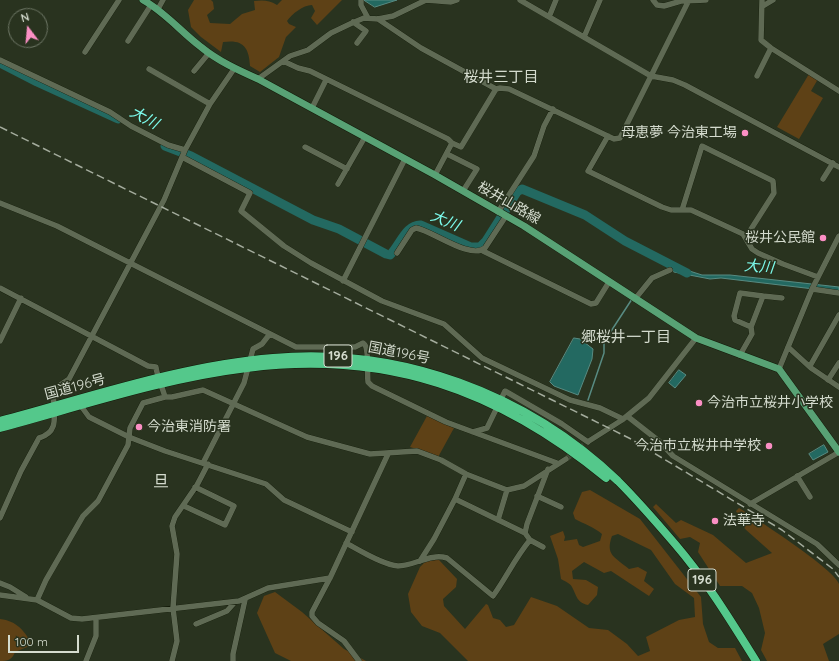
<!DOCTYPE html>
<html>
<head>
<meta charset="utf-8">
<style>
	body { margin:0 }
	#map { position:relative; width:839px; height:661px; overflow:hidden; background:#29331f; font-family:Quicksand,sans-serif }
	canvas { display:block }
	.north { position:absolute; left:8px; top:8px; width:40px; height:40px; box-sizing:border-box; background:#29331f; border:1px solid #6d7665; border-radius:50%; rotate:344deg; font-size:11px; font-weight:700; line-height:16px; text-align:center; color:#d4dbce }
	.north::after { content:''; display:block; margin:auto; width:14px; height:18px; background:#fb8fc4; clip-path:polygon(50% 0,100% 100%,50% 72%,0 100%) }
	.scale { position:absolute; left:8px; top:635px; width:71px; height:18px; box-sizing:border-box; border:2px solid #d4dbce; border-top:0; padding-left:5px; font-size:12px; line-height:14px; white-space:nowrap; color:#d4dbce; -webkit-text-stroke:3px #29331f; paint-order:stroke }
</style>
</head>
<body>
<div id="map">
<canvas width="839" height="661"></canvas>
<div class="north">N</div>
<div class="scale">100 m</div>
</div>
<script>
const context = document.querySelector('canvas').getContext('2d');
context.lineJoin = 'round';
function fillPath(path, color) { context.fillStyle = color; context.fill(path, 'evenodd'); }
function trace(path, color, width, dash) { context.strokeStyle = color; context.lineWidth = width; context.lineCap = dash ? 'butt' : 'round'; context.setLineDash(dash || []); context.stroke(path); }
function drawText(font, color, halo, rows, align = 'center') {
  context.font = font + ' Quicksand,"Noto Sans JP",sans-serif'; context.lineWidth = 3; context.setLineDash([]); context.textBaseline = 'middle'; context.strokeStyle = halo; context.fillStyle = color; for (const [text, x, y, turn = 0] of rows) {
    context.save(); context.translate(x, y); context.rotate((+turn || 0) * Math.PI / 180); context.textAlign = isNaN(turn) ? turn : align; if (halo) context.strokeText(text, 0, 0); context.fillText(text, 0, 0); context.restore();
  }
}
const green = new Path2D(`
	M194 0H211L213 2 214 9 207 15 210 23 230 24 242 14 255 10 254 1C263 0 269 0 277 5L282 0H342L317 25 311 18 315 11 312 5C303 5 292 14 287 21L289 24 296 27 286 37 279 57 260 72 250 66C249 47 243 39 223 42L221 52 201 37 191 27 188 10Z
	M809 74 818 79 811 91 823 98 799 139 777 127Z
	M427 416 454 428 437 459 419 450 410 447Z
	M590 490 640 519 701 597 703 624 709 642 718 648H735L742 661H468L440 633 422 626 411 612 408 594 420 567 426 561 439 560 457 579 456 587 443 599 444 606 465 629 486 604 488 605 493 618 500 620 506 627 514 625 531 597 557 606 589 628 608 630 627 644 638 656 650 651 646 637 679 620 695 617 694 598 675 584 651 550 618 534 612 536C605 555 615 557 629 569L638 567 647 572 644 581 654 589 649 596 611 571 604 573 584 562 572 571 573 579 586 580 598 587 597 595 588 605C576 602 577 596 572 587 570 583 564 581 561 579L558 559 550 536 563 531 565 537 564 541 577 539 579 545 583 547 600 541 602 534C594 527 584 524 575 519L573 513 582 492Z
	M656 504 676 523 681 520 713 535 746 563 772 553 745 529 736 511 739 508C755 518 836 570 839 584 839 596 839 621 839 634L823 644 829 661H767L761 650 765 633 759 608 752 593 742 586H720L698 552 700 543 690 537 680 539 653 507Z
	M275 592 302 612 344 649 366 661H291L275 653 257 613 264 596Z
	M0 619C17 621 25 631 32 645L15 652C12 660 8 661 0 661Z`);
const water = new Path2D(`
	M364 0H397L375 7Z
	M677 267 702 275H730L839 287V292L721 278 710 279 674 272Z
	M574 338 580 339 593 349 592 359 578 395 554 386 550 382Z
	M679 370 686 375 675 388 669 383Z
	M824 445 828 452 813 460 809 454Z`);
const stream = new Path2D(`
	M588 400 604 353V342L632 299`);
const river = new Path2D(`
	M0 63 37 82 118 119
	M165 146 191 156 313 220 339 229 386 254 390 255C400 245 406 224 421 225L471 247H480L486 241 517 192 522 189 585 215 625 241 687 273`);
const minorTunnel = new Path2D(`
	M566 459 589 441`);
const minor = new Path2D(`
	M361 0V5L368 18
	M520 0 651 76 673 80 685 85 839 167
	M653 0 657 5 664 6 681 1 706 0
	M762 0 761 40 771 48 839 91
	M763 6 773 0
	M158 9 163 0
	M549 17 556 0
	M378 19 421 48 496 89
	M353 22 366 31 357 43
	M584 37 600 0
	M128 41 151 5
	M85 52 119 0
	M0 60 110 112 131 126 168 145 185 150
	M283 61 298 68 310 71 448 139 452 143
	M149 69 210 104
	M194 71 209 53
	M757 76 771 48
	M258 79 290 56 308 50 331 33 352 23 364 18 378 19 393 16 426 0 451 2 457 0
	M312 108 326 80
	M608 136 588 171 662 207 671 210H691L743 234 752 249 758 253 783 264 818 277
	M305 147 347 169
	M447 154 477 169 463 191
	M182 157 250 193 241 211 284 246 311 263 382 301 444 324 482 358 570 400 600 408 623 419
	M435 175 452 143 461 147 496 89 500 88 509 89 614 139 620 138 688 2
	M823 179 833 163
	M338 184 365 137
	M0 203 57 226 296 347H355L363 343 365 345C369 351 367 373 368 382L372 386 446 422 557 463
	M682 210 702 146 773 181 774 193 746 237
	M498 212 534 156 544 126 553 109
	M483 251 591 304 596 303 609 282
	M397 253 412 230 416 228C433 231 470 260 485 248L506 216
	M343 281 405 159
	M0 288 148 366 156 367C156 373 163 389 165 397L143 403 130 428 128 445 98 501 83 516 46 580 37 600
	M812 289 839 293
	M763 296 782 298
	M635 299 652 278 670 270
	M0 341 21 298
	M788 347 811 368 839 387
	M740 355 752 334 751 327 735 320 734 316 740 293 763 296 751 327
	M810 366 839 315
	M779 369 812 289 839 236
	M828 380 839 363
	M165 397H172L203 390 307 437 370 454 417 451 441 460 466 474 507 490 524 486 566 459
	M81 406 89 417 129 437 165 451 266 484 284 500 352 532
	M627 416 659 441 673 456 817 544 839 565
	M473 432 487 428 505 391 562 424 588 442
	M589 441 622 420 649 398 696 338
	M203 463 244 383 253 349 262 344 269 335
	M466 474 455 499 525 533
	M797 476 810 497
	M537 496 561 507
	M750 504 839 452
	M184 506 225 525 234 506 195 487
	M0 518 21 471 39 438C63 431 51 410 54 392L60 385 69 379 164 200 185 150 210 104 234 69
	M498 520 507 490
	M530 540 543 547
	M346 543C359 550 383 565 398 566 414 566 430 553 447 558L493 596C506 578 515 558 530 540L525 533 527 524 548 469
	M420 561 434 539 455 499
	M0 583 10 587 26 597
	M0 595 37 600 71 618 82 619 239 601 268 588 330 578
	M196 624 227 611 235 602
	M86 661 96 636V618
	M172 661 177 641 173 608 177 554 172 526 175 517 197 485 208 464
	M233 661V654L245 600
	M359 661 344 641 318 623 312 616V612L330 578 388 454`);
const major = new Path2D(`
	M143 0C165 12 181 32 201 47 218 61 238 70 258 79L435 175 524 226 696 338 779 369 839 452`);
const highway = new Path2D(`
	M0 421C87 398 183 365 273 358 400 347 526 393 618 481 638 501 657 523 675 544 706 580 731 621 756 661
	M0 428C81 406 164 378 247 368 386 350 499 390 606 478`);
const rail = new Path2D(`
	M0 127 629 438 782 530 833 569 839 577`);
const markers = [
	[745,133,4,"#fb8fc4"],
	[823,238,4,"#fb8fc4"],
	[699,403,4,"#fb8fc4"],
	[139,427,4,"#fb8fc4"],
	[769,446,4,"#fb8fc4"],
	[715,521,4,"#fb8fc4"]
];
const shields = [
	[338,356,28],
	[702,580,28]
];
const shieldNames = [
	["196",338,356],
	["196",702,580]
];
const poiNames = [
	["母恵夢 今治東工場",737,133],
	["桜井公民館",815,238],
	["今治市立桜井小学校",707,403,"left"],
	["今治東消防署",147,427,"left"],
	["今治市立桜井中学校",761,446],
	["法華寺",723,521,"left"]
];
const streetNames = [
	["桜井山路線",509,203,30],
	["国道196号",399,353,11],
	["国道196号",75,387,-15]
];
const neighbourhoodNames = [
	["桜井三丁目",501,77],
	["郷桜井一丁目",626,337]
];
const waterNames = [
	["大川",144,118,28],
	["大川",445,221,22],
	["大川",759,267,5]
];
const quarterNames = [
	["旦",161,482]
];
fillPath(green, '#5e4116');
fillPath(water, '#236961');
trace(water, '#588b82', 1);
trace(stream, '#588b82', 1.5);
trace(river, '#236961', 9);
trace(minorTunnel, '#434c39', 5.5, [5.5, 3]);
trace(minor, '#121a08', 6);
trace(major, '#121a08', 8);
trace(highway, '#121a08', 9);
trace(minor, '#5f6a54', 5.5);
trace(major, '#58a275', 7);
trace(highway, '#54c88b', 8);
trace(rail, '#a4ac9d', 1.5, [8, 4]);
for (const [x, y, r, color] of markers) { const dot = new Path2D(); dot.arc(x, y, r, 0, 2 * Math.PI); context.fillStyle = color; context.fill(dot); trace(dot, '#29331f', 1.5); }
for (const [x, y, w] of shields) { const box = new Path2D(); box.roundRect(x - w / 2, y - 11, w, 22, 3); context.fillStyle = '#29331f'; context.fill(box); trace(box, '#d4dbce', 1); }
drawText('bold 13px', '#d4dbce', null, shieldNames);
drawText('14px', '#d4dbce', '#29331f', poiNames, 'right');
drawText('14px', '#d4dbce', '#29331f', streetNames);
drawText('15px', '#d4dbce', '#29331f', neighbourhoodNames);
drawText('italic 15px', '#7dfdee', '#29331f', waterNames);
drawText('16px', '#d4dbce', '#29331f', quarterNames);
</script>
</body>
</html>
